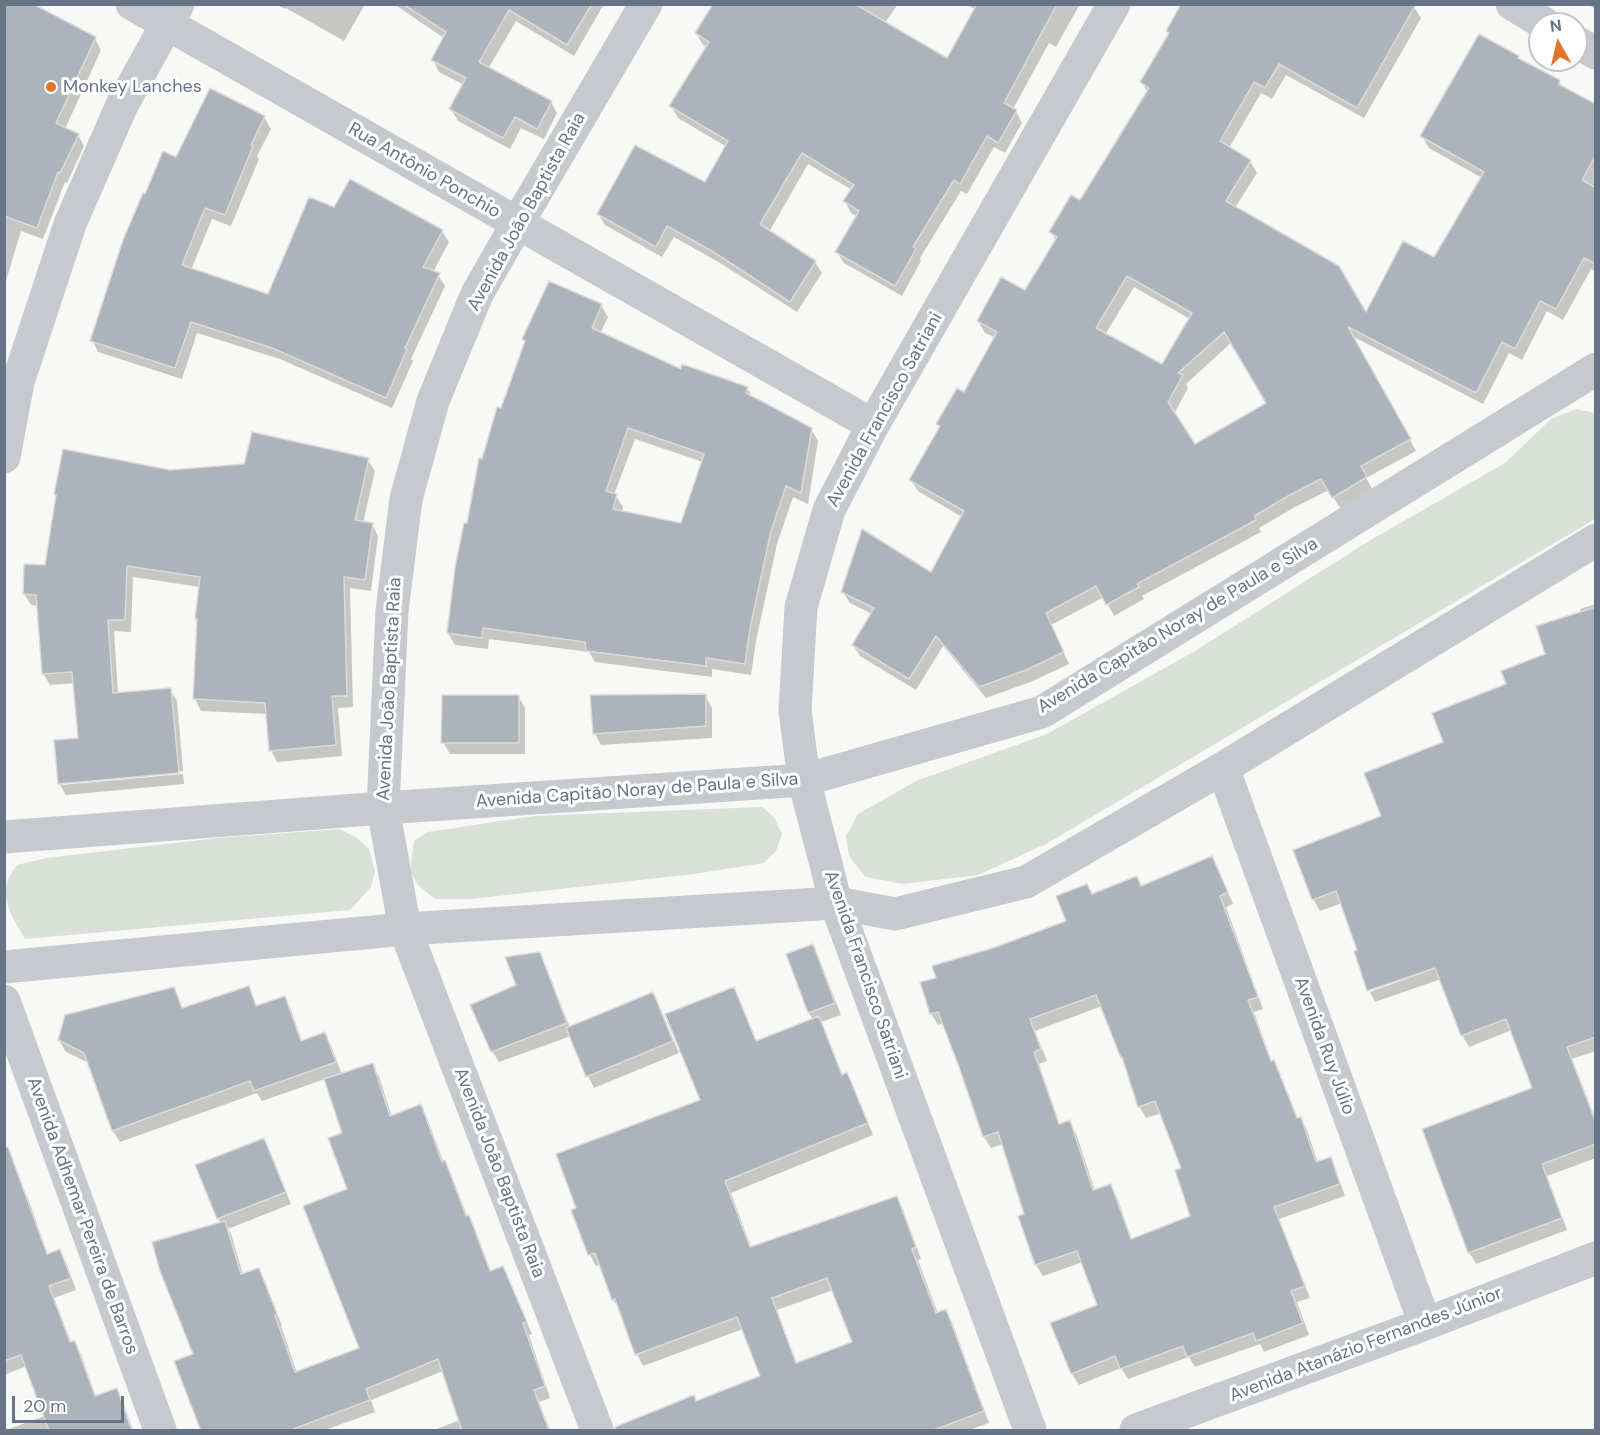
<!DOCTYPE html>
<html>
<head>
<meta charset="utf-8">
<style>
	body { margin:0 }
	#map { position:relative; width:1600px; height:1435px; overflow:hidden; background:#f8f8f6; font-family:"DM Sans",sans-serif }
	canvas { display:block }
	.frame { position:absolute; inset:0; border:6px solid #677387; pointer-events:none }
	.north { position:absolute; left:1528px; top:12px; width:60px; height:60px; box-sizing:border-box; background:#fff; border:2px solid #c2c7cf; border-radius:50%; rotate:352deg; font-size:16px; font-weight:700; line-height:24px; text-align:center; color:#677387 }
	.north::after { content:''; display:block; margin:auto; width:21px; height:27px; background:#e2772c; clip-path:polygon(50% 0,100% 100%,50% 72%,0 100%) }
	.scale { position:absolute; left:12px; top:1396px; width:112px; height:27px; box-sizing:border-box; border:3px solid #677387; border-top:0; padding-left:8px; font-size:18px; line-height:21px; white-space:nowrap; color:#677387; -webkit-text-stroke:4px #fff; paint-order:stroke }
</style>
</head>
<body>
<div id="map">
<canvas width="1600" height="1435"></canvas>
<div class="frame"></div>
<div class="north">N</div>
<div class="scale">20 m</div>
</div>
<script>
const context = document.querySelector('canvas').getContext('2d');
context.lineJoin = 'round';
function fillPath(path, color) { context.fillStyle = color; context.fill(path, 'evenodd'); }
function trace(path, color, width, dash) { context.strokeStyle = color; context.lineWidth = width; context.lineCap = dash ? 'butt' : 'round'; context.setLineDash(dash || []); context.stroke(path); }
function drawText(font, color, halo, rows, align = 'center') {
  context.font = font + ' "DM Sans",sans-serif'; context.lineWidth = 6; context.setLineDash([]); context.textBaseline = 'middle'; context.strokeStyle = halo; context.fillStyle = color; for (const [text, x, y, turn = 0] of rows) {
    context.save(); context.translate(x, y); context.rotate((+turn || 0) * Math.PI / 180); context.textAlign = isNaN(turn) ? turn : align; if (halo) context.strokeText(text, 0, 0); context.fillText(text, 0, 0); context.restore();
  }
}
const green = new Path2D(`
	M1576 409 1595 413V519L1046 844 978 875 902 884 865 877 849 856 846 836 858 814 916 781 1047 734 1195 651 1369 541 1505 463 1551 419Z
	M762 807 774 817 782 834 776 851 764 863 694 874 471 899H435L418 885 410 871 414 841 428 832 534 816Z
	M339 829 356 837 369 849 375 871 371 887 350 910 25 939C15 921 2 904 7 883 8 877 13 871 17 865L46 858 218 838Z`);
const shadow = new Path2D(`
	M4 4 95 39 101 50 65 129 78 135 84 146 67 183 65 182 43 239 21 231 5 284Z
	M276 4H365L344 41 286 8 285 9Z
	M394 4H604L574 56 516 21 488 69 551 102 557 113 544 139 521 128 510 149 458 121 451 109 464 85 439 72 433 60 444 38Z
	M715 4H898L884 24 948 61 976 10 966 4H1080L1056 47 1049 43 1013 109 1016 111 1022 123 1005 153 994 147 967 194 961 191 920 258 921 261 902 296 844 263 837 252 858 217 851 213 845 201 852 190 808 164 769 232 815 262 822 273 797 312 720 263 674 237 662 257 605 225 598 214 706 184 727 147 678 118 671 106 707 47 703 45 696 33Z
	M1586 4H1596V9Z
	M1414 7 1421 18 1364 118 1286 75 1272 99 1261 93 1229 148 1250 161 1257 173 1235 208 1366 315 1434 259 1482 178 1429 148 1422 136 1518 57 1520 61 1559 81 1563 88 1596 105V271L1591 269 1563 320 1547 311 1522 360 1509 353 1483 404 1352 336 1416 451 1366 478 1373 490 1340 508 1329 490 1295 507 1259 528 1261 532 1142 596 1144 599 1114 616 1104 597 1051 625 1069 664 1033 681 986 698 943 646 916 690 860 656 853 645 872 614 850 603 843 592 931 574 962 517 918 491 911 480 940 428 938 424 964 394 996 338 985 333 978 321 1026 292 1056 241 1051 232 1081 203 1148 93 1142 82 1170 34 1167 31ZM1134 287 1190 319 1163 366 1105 335ZM1232 342 1268 404 1195 446 1174 414 1188 388 1186 384Z
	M264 117 271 129 257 156 259 159 231 226 212 219 191 270 269 296 335 209 442 231 449 242 433 272 438 275 445 286 411 359 413 361 392 408 280 359 197 333 182 379 98 352 92 340 146 196 177 159Z
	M601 305 608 317 600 334 682 371 747 388 753 399 811 429 818 441 808 504 793 497 777 544 756 641 751 675 712 669V677L595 662 589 652 489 639 488 649 455 645 448 633 468 525 483 460 526 343 524 339ZM635 439 703 462 682 525 622 512 623 507 616 496 614 495Z
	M368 460 375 471 363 523 372 524 378 536 371 591 350 588 353 707 338 708 342 756 277 762 271 750 267 714 201 711 195 699 199 623 196 618 200 587 133 577 131 632 114 631 118 694 170 690 177 701 183 771 62 782V785L183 774 184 784 66 795 59 783 80 740 75 683 50 685 43 673 38 606 31 605 24 594 47 567 57 498 55 494 170 472Z
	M1596 604V1051L1572 1059 1596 1120V1158L1547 1176 1567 1230 1476 1264 1469 1252 1534 1089 1512 1030 1469 1047 1462 1035 1441 979 1375 1002 1370 992 1442 966 1359 951 1342 903 1320 911 1313 899 1295 851 1383 817 1445 743 1508 685 1546 654 1582 613 1580 609Z
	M518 696 525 708V754H450L443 742Z
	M705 696 712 708V738L601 745 595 734Z
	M1211 858 1218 869 1233 904 1226 907 1263 1009 1254 1012 1272 1062H1274L1280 1073 1298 1119 1301 1118 1307 1130 1318 1163 1330 1159 1336 1170 1345 1196 1279 1219 1310 1298 1297 1302 1309 1335 1264 1352 1260 1344 1195 1367 1189 1357 1128 1379 1121 1368 1079 1385 1072 1374 1052 1324 1098 1306 1083 1262 1043 1276 1036 1265 1020 1217 1026 1215 1003 1144 991 1148 984 1137 961 1066 944 1023 938 1025 931 1013 937 979 994 949 1068 922 1092 896 1142 888ZM1102 1006 1125 1063 1139 1106 1146 1118 1161 1113 1183 1169 1192 1217 1132 1240 1117 1197 1110 1186 1095 1191 1076 1133 1069 1122 1060 1125 1039 1064 1047 1061 1035 1031Z
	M813 946 819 958 841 1015 821 1022 843 1076 847 1074 853 1086 873 1135 731 1193 752 1249 896 1197 903 1209 921 1259 918 1260 938 1314 945 1311 952 1322 989 1423 969 1430H639L697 1402 762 1376 743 1329 643 1366 637 1354 621 1311 613 1300 600 1265 596 1266 590 1255 573 1211 702 1101 734 989 740 1000 757 1042 813 1020 809 1013 788 955ZM833 1290 853 1343 797 1364 777 1310Z
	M539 954 546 966 570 1028 652 994 659 1005 679 1053 594 1088 588 1076 571 1036 499 1062 492 1051 518 986Z
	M248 987 257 1007 284 998 291 1009 302 1042 325 1034 331 1045 342 1075 372 1065 379 1076 392 1117 421 1106 427 1118 444 1163 451 1174 468 1218 469 1217 475 1229 491 1272 502 1267 509 1279 532 1334 529 1335 550 1398 539 1402 550 1430H434L460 1420 443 1371 371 1400 375 1412 325 1430H202L195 1355 221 1223 218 1218 263 1140 270 1151 291 1204 228 1229 231 1234 243 1275 258 1269 265 1281 282 1326H281L297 1373 360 1349 349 1190 344 1134 325 1079 262 1101 257 1093 120 1142 113 1131 89 1063 66 1052 59 1040 173 989 183 1009Z
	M4 1140 21 1187 28 1198 48 1255 59 1251 66 1262 76 1290 54 1298 72 1344 74 1343 81 1354 96 1397 116 1390 123 1402 133 1430H6L45 1416 27 1366 4 1375Z`);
const building = new Path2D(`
	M4 4H33L96 37 56 123 79 134 60 173 58 172 37 228 4 216Z
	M403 4H592L567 45 509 10 479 62 552 101 537 129 515 117 503 138 449 109 466 78 431 60 446 32Z
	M713 4H855L947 58 977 4H1057L1004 103 1017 110 998 143 987 136 960 184 954 180 913 247 916 249 895 286 835 252 859 211 843 201 854 185 802 153 760 224 816 261 790 302 712 251 667 226 656 247 597 214 635 145 705 182 728 141 669 106 709 42 695 33Z
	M1181 4H1416L1357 108 1279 64 1265 88 1254 82 1220 141 1251 160 1226 201 1339 266 1366 312 1403 241 1434 257 1484 172 1420 136 1479 34 1519 56 1518 58 1560 80 1558 84 1596 104V155L1582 180 1596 188V264L1584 258 1556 309 1540 301 1515 349 1502 342 1476 393 1348 327 1411 439 1361 466 1367 477 1332 498 1321 479 1288 496 1254 516 1256 520 1137 584 1139 587 1106 605 1096 586 1046 613 1064 652 1026 670 979 687 936 636 909 679 852 645 874 608 841 592 862 529 931 572 964 511 909 480 940 426 936 424 957 388 964 392 997 332 977 321 1001 277 1025 290 1057 237 1049 232 1071 195 1080 200 1149 88 1140 82 1169 33 1166 31ZM1127 276 1192 313 1162 364 1096 328ZM1224 332 1266 403 1195 444 1168 402 1183 375 1178 373Z
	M210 88 265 116 251 145 253 146 225 215 205 208 182 265 268 294 309 197 334 207 350 179 443 230 423 267 440 273 405 348 407 349 386 398 272 348 191 322 175 368 90 341 123 240 143 193 145 194 163 151 176 157Z
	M549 281 602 304 592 328 681 369 682 364 748 387 746 393 812 428 801 493 786 486 771 531 750 628 745 664 706 658V666L586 651 585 642 483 628 482 638 447 633 455 568 464 523H467L479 458 482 459 497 407 501 408 525 341 522 339ZM628 428 704 454 681 523 613 509 617 494 606 491Z
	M252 432 369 458 355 520 373 523 365 580 344 577 347 696H332L336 745 269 751 265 703 193 699 197 619H195L200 577 127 566 125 620H108L113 693 171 688 179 773 58 784 54 740 78 738 72 672 42 674 36 595 23 594 24 564 45 565 56 495 54 494 63 449 170 470 244 464Z
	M1596 607V1037L1567 1047 1596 1123V1144L1542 1164 1562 1218 1468 1253 1422 1129 1532 1088 1506 1019 1461 1036 1435 968 1367 991 1354 951 1357 950 1336 891 1312 900 1293 850 1381 816 1364 773 1443 742 1432 713 1506 684 1501 671 1545 654 1536 626Z
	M706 694V726L593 734 590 695Z
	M442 695H519V743H441Z
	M1212 856 1228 892 1220 896 1258 997 1248 1000 1271 1061 1274 1060 1297 1118 1301 1117 1316 1162 1331 1157 1340 1184 1274 1207 1305 1286 1291 1291 1303 1323 1256 1341 1253 1333 1187 1357 1183 1346 1120 1369 1115 1356 1071 1374 1050 1323 1097 1305 1077 1251 1035 1265 1018 1216 1024 1214 998 1132 983 1137 959 1067 938 1012 930 1014 920 982 936 978 932 966 993 948 1066 921 1056 896 1087 884 1092 894 1137 876 1141 886ZM1096 995 1121 1058 1122 1057 1138 1107 1155 1101 1181 1168 1175 1170 1190 1216 1131 1239 1111 1184 1093 1190 1070 1120 1059 1124 1034 1052 1041 1049 1030 1019Z
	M813 944 835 1003 808 1013 786 954Z
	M540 952 567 1023 491 1052 470 1005 516 985 505 957Z
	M249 986 256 1006 285 996 301 1041 325 1032 336 1062 254 1091 250 1081 112 1131 84 1053 58 1040 65 1015 174 987 182 1008Z
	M734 987 756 1041 819 1016 842 1075 847 1072 868 1123 725 1181 750 1247 897 1196 916 1247 912 1249 936 1313 946 1309 984 1411 931 1431H615V1427L694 1395 696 1401 760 1376 737 1317 635 1355 615 1299 612 1300 595 1253 588 1255 571 1210 576 1208 556 1154 700 1100 665 1014ZM827 1278 852 1342 796 1363 772 1298Z
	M653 992 673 1041 586 1077 566 1028Z
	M373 1063 390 1116 421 1104 442 1162 445 1160 466 1216 469 1215 490 1271 503 1266 527 1322 523 1323 545 1386 534 1390 549 1431H462L438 1359 366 1389 370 1400 288 1431H201L174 1361 193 1354 160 1271 152 1242 225 1221 241 1274 259 1268 277 1314 275 1315 295 1372 359 1348 303 1206 347 1189 328 1138 342 1133 324 1079Z
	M264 1138 286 1192 217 1219 195 1165Z
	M8 1147 47 1254 60 1249 71 1278 49 1286 70 1342 75 1341 95 1396 117 1388 132 1431H49L21 1355 4 1361V1148Z`);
const minor = new Path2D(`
	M132 4 873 425
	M1512 4 1545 24
	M1576 42 1596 53
	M4 457 18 382 70 224 122 105 178 4
	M1223 768 1425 1324
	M4 837 383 808 804 780 1042 712 1596 369
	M4 967 405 929 836 903 895 914 1026 882 1223 768 1596 540
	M4 1001 160 1430
	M597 1430 405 929 383 808 392 611 406 499 433 401 477 294 517 224 646 4
	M1030 1430 836 903 804 780 795 710 801 607 829 510 873 425 1114 4
	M1136 1430 1425 1324 1596 1258`);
const markers = [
	[51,87,6,"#e2772c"]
];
const poiNames = [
	["Monkey Lanches",63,87]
];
const streetNames = [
	["Rua Antônio Ponchio",424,171,30],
	["Avenida João Baptista Raia",527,212,-61],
	["Avenida Francisco Satriani",885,410,-61],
	["Avenida Capitão Noray de Paula e Silva",1178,626,-31],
	["Avenida João Baptista Raia",390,689,-87],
	["Avenida Capitão Noray de Paula e Silva",637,791,-4],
	["Avenida Francisco Satriani",865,975,71],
	["Avenida Ruy Júlio",1324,1046,70],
	["Avenida João Baptista Raia",499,1173,69],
	["Avenida Adhemar Pereira de Barros",82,1216,70],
	["Avenida Atanázio Fernandes Júnior",1366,1345,-21]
];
fillPath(green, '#d9e0d7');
fillPath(shadow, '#0003');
fillPath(building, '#adb3bb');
trace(building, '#dadad8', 1.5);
trace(minor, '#c6c9cd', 33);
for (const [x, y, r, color] of markers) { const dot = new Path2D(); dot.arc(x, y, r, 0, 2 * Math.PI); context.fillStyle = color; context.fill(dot); trace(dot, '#fff', 2); }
drawText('18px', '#677387', '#fff', poiNames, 'left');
drawText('18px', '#677387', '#fff', streetNames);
</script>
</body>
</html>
